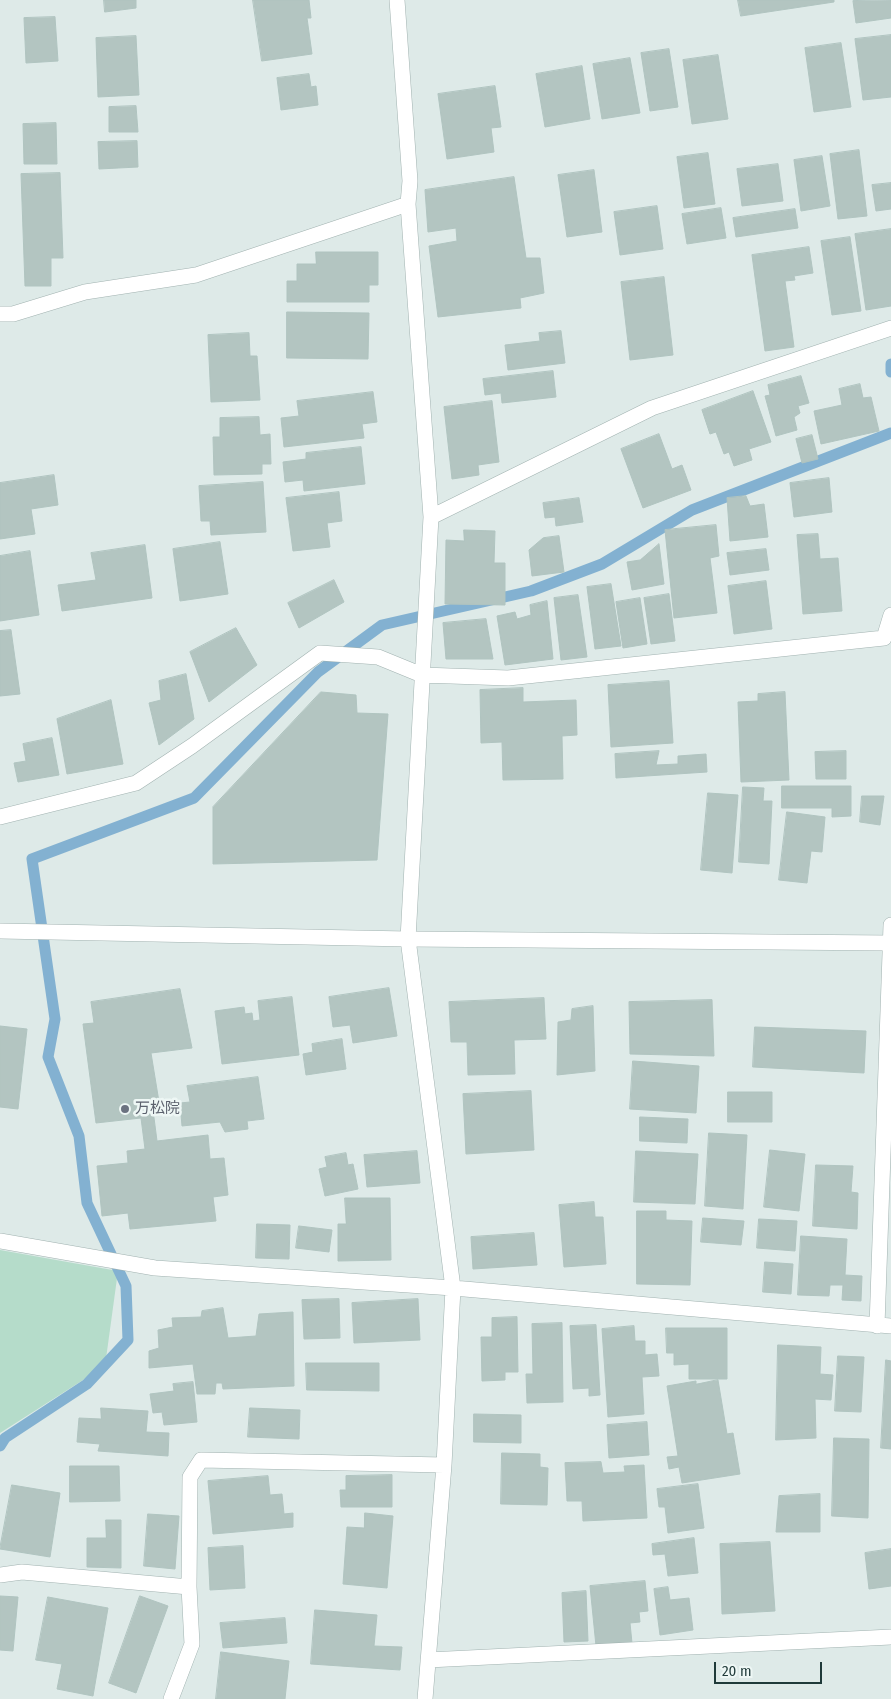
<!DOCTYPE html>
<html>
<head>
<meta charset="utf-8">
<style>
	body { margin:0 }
	#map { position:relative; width:891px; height:1699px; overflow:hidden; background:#deeae8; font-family:"Fira Sans Condensed",sans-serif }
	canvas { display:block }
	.scale { position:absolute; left:714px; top:1662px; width:108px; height:22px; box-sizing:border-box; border:2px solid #1f3a39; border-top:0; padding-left:6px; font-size:15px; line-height:18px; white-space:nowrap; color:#1f3a39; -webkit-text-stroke:4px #eef7f5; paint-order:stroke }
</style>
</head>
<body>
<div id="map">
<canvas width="891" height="1699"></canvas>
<div class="scale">20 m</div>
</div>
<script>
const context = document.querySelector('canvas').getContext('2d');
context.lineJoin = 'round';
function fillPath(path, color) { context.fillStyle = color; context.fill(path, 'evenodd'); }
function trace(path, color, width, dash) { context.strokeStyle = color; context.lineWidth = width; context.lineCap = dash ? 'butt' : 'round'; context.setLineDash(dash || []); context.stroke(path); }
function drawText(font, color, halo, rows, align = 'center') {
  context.font = font + ' "Fira Sans Condensed","Noto Sans JP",sans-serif'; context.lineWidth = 5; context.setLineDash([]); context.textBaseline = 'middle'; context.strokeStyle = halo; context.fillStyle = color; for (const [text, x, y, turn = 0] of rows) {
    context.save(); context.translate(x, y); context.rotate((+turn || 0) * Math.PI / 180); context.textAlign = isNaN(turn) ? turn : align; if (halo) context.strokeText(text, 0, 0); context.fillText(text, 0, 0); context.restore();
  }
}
const green = new Path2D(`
	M0 1250 118 1271 105 1366 0 1433Z`);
const stream = new Path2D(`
	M891 364V372
	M0 1446 5 1438 87 1384 128 1340 126 1286 87 1203 79 1136 48 1057 55 1019 32 859 194 798 318 672 382 625 531 591 602 564 692 510 891 433`);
const building = new Path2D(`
	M104 0H136V8L105 12Z
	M253 0H309L311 18H307L312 54 262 61Z
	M738 0H834V2L741 16Z
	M891 0V18L856 23 853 1Z
	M55 17 58 61 26 63 24 18Z
	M891 35V97L863 100 855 39Z
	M136 36 139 95 98 97 96 38Z
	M841 43 851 107 814 112 805 48Z
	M669 49 678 107 650 111 641 53Z
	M718 55 728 119 692 124 683 60Z
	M630 58 640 113 602 119 593 64Z
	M582 66 590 119 545 127 536 74Z
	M309 74 311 87 316 86 318 105 281 110 277 78Z
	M495 86 501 127 491 128 494 152 447 159 438 94Z
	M136 106 138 132H109V107Z
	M56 123 57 164H24L23 124Z
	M137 141 138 167 99 169 98 142Z
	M859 150 867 216 838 219 830 154Z
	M708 153 715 204 684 208 677 157Z
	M822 156 830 206 801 211 794 160Z
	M778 164 783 201 742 206 737 169Z
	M594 170 602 232 567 237 558 175Z
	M60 173 63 258H51V286H25L21 174Z
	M514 177 526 258H540L544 293 520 298 521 308 438 317 429 246 457 241 456 228 428 232 425 190Z
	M891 183V209L876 211 872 185Z
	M657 206 663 249 620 255 614 212Z
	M721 208 726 238 687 244 682 214Z
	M795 209 798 228 736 237 733 218Z
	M891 229V306L866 310 855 234Z
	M850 237 861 311 832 315 821 241Z
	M809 247 813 273 794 276 795 280 785 281 794 347 765 351 752 255Z
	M316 252H378V285H369V302H287V281H297V264H316Z
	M664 277 673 355 630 360 621 282Z
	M287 312 369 313 368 359 287 358Z
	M561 331 565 363 508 370 505 345 540 341 539 333Z
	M249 333 250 356H257L260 400 211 402 208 335Z
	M553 371 556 397 502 403 501 393 485 395 483 379Z
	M801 376 809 403 798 406 800 413 794 417 797 430 776 436 765 396 770 395 768 385Z
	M860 384 863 398 871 397 879 431 821 444 814 411 842 405 839 389Z
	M753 391 771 442 749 449 752 460 734 466 729 452 724 454 716 432 710 434 702 410Z
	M373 392 377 422 362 424 364 438 284 447 281 418 299 416 297 401Z
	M492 401 499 462 478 465 479 475 452 479 444 407Z
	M259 417 260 435 270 434 271 464H262V474L214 475 213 437H220V418Z
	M659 434 672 469 682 465 691 490 643 508 621 449Z
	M812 435 818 459 802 463 796 439Z
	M361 447 365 484 304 491 303 480 285 482 283 462 306 459V453Z
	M54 475 58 505 31 509 35 534 0 539V483Z
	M829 478 832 512 794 517 790 483Z
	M263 482 266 532 211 535 210 521H201L199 486Z
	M339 492 342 521 327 523 330 547 293 551 286 498Z
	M746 496 750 506 764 504 768 537 730 541 727 498Z
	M579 498 583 522 556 526 555 517 545 518 543 503Z
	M716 525 719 556 710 558 717 613 674 618 665 530Z
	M464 530 495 531 494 563H505V605L445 604 446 540 464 541Z
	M818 534 820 559 838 558 842 611 803 614 797 535Z
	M559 536 564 572 532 576 529 550 543 538Z
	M220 542 228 594 180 601 173 549Z
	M659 544 664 584 632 590 627 562 640 560Z
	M145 545 152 598 62 611 58 585 96 580 91 553Z
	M766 549 769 570 730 575 727 553Z
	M30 551 39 615 0 621V556Z
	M334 580 344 602 299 628 288 603Z
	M766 581 772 629 734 634 728 586Z
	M611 584 621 646 595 649 587 587Z
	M669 594 675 641 651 644 644 598Z
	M578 595 587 657 561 660 554 598Z
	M640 598 647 644 623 648 616 602Z
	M547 601 553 659 505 665 497 616 515 612 517 619 531 615 530 605Z
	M486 619 493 659H446L443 623Z
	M236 628 257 665 209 702 190 652Z
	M11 630 20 694 0 696V631Z
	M186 674 194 719 159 745 149 703 161 700 159 681Z
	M669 681 673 743 611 747 608 685Z
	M523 688V702L576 700 577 735 562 736 563 779 503 780 502 742 481 743 480 690Z
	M321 692 356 695 357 713 388 714 377 860 213 864V807Z
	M785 692 789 780 741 782 738 702 758 701V694Z
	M111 700 123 764 67 774 57 719Z
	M52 738 59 775 18 782 14 763 26 761 23 744Z
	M659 751 656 765 678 764V756L706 754 707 772 616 778 615 754Z
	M846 751V779H816L815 752Z
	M782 786H851V816L832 817V808H782Z
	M743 787 764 788 763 801H772L769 864 739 862Z
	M708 793 738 795 732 873 701 870Z
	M862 796H884L880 825 860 822Z
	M787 812 825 817 822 852 811 851 807 883 779 880Z
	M389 988 397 1036 353 1043 350 1025 333 1027 329 997Z
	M180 989 192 1048 151 1053 160 1108 153 1110 157 1141 208 1135 210 1159 224 1158 228 1195 213 1197 216 1221 130 1229 128 1213 102 1216 97 1166 128 1163 127 1151 145 1149 141 1118 96 1123 83 1024 94 1023 91 1002Z
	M292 997 299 1055 222 1064 215 1011 244 1007 245 1014 252 1013 253 1021 260 1020 258 1001Z
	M544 998 546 1039 514 1040 515 1074 468 1075 467 1042H451L449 1002Z
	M712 1000 714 1056 630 1054 629 1002Z
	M593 1006 595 1071 557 1075 558 1022 571 1020 572 1009Z
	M0 1026 27 1029 18 1109 0 1107Z
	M755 1027 866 1031 864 1073 753 1067Z
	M342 1039 346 1069 306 1075 303 1054 313 1052 312 1044Z
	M633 1061 699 1066 696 1113 630 1109Z
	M258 1077 264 1119 247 1121 248 1129 225 1132 220 1122 182 1126 180 1103 190 1102 187 1086Z
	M531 1091 534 1150 466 1154 463 1094Z
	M728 1092H772V1122H728Z
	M640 1117 688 1119 687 1143 640 1141Z
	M709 1133 747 1135 743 1209 705 1206Z
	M770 1150 805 1154 799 1211 764 1207Z
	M417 1151 420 1183 367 1187 364 1155Z
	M636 1151 698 1154 695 1204 634 1202Z
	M346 1153 348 1165 353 1164 358 1189 325 1196 319 1169 327 1167 325 1157Z
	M816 1165 853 1166 851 1192 858 1193 857 1229 813 1226Z
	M345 1198H390L391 1260 338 1261V1224H346Z
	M594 1202 595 1217H603L606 1264 564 1267 559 1205Z
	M637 1211H666V1220L692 1221 690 1285 637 1284Z
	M703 1218 744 1221 741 1245 701 1242Z
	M759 1219 797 1221 795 1251 757 1248Z
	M257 1224 290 1225 289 1259 256 1258Z
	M299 1226 332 1230 329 1252 296 1248Z
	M534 1233 537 1265 473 1269 471 1237Z
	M801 1236 847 1239 845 1275 862 1276 861 1301 842 1300 843 1285H830L829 1296 798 1295Z
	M765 1262 793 1264 791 1294 763 1292Z
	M339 1299 340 1338 304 1339 302 1300Z
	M418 1299 420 1340 354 1343 352 1303Z
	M223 1308 228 1338 256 1336 259 1314 293 1312 294 1386 223 1389 222 1383H216L215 1394H197L193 1364 149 1368V1351L159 1348 158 1330 173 1327 172 1318 201 1317 202 1311Z
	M517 1317 518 1372H505V1380L482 1381 481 1337H492V1318Z
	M562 1323 563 1402 527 1403 526 1374H533L532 1324Z
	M596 1325 600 1395 589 1396V1388L573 1389 570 1326Z
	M634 1326 635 1341H645V1355L657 1354 659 1376 642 1377 644 1414 608 1417 602 1329Z
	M666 1328H727V1379H689V1364L674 1365V1353H667Z
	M778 1345 821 1347 820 1374 833 1375 831 1400 815 1399 816 1438 776 1440Z
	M838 1356 864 1357 861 1412 835 1411Z
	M886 1360 891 1361V1449L881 1448Z
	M306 1363H379V1391L307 1390Z
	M718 1380 727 1434 733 1433 740 1474 682 1483 679 1467 669 1469 667 1457 678 1456 667 1386 696 1381V1384Z
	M193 1382 197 1422 164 1425 162 1412 153 1413 150 1394 174 1391 173 1384Z
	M101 1408 148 1411 146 1432 169 1433 168 1456 98 1451 100 1444 77 1442 79 1418 101 1419Z
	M250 1408 300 1410 299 1439 248 1437Z
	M474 1414 521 1415V1443L474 1442Z
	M647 1422 649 1455 609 1458 607 1425Z
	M834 1438 869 1439 868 1518 832 1516Z
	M502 1453 540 1454V1467L548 1468 547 1505 501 1504Z
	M601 1462 603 1473 625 1472 624 1466 644 1465 647 1518 583 1521 582 1501H567L565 1463Z
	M70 1466H119L120 1501 70 1502Z
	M392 1475V1507H341L340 1490H346V1476Z
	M268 1476 270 1495 282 1494 284 1514 293 1513V1527L213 1534 208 1481Z
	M698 1484 704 1528 668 1533 665 1507H659L657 1489Z
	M12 1485 60 1493 50 1557 0 1549Z
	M820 1494V1532H776L779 1496Z
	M365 1513 393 1516 387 1588 343 1584 347 1527 364 1528Z
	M148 1514 179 1516 175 1569 144 1566Z
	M106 1520H121V1568L87 1567V1538H106Z
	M694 1538 698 1573 668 1576 665 1554 653 1555 652 1544Z
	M770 1542 775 1611 722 1614 720 1544Z
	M243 1546 245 1588 210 1590 208 1548Z
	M891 1549V1586L869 1589 865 1553Z
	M645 1581 648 1611 639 1612 640 1622 630 1623 632 1643 596 1646 590 1586Z
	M668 1587 670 1600 689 1598 693 1630 660 1635 654 1589Z
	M586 1591 588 1641 564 1642 562 1593Z
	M0 1596 18 1597 13 1651 0 1650Z
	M140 1596 168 1606 136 1693 109 1683Z
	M48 1597 108 1608 93 1696 57 1689 62 1664 36 1660Z
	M315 1610 377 1615 374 1646 402 1647 400 1670 311 1664Z
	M285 1618 287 1643 223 1648 220 1623Z
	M221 1652 289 1661 285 1699H216Z`);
const minor = new Path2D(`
	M397 0 410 181 408 204 431 517 408 939 453 1288 444 1465 425 1699
	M0 314H13L85 292 196 275 408 204
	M431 517 652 408 891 328
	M0 817 136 783 192 746 320 653 378 657 422 675 508 678 884 638 891 615
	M0 1241 155 1268 453 1288 891 1326
	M877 1326 891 925
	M0 1575 22 1572 189 1587
	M428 1660 891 1637
	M171 1699 192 1644 189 1587 190 1477 201 1460 444 1465`);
const tertiary = new Path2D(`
	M0 931 408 939 891 943`);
const markers = [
	[125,1109,5,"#6b7280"]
];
const worshipNames = [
	["万松院",135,1109]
];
fillPath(green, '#b5dcca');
trace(stream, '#83b1d1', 11);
fillPath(building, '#b3c5c1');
trace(building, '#b0c4c0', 1);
trace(minor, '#a1b2b0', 16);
trace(tertiary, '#a1b2b0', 16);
trace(minor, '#fff', 15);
trace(tertiary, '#fff', 15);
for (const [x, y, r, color] of markers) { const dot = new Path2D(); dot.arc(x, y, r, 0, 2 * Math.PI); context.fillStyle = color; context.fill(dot); trace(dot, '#eef7f5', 2); }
drawText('15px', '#5b616d', '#eef7f5', worshipNames, 'left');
</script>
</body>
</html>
